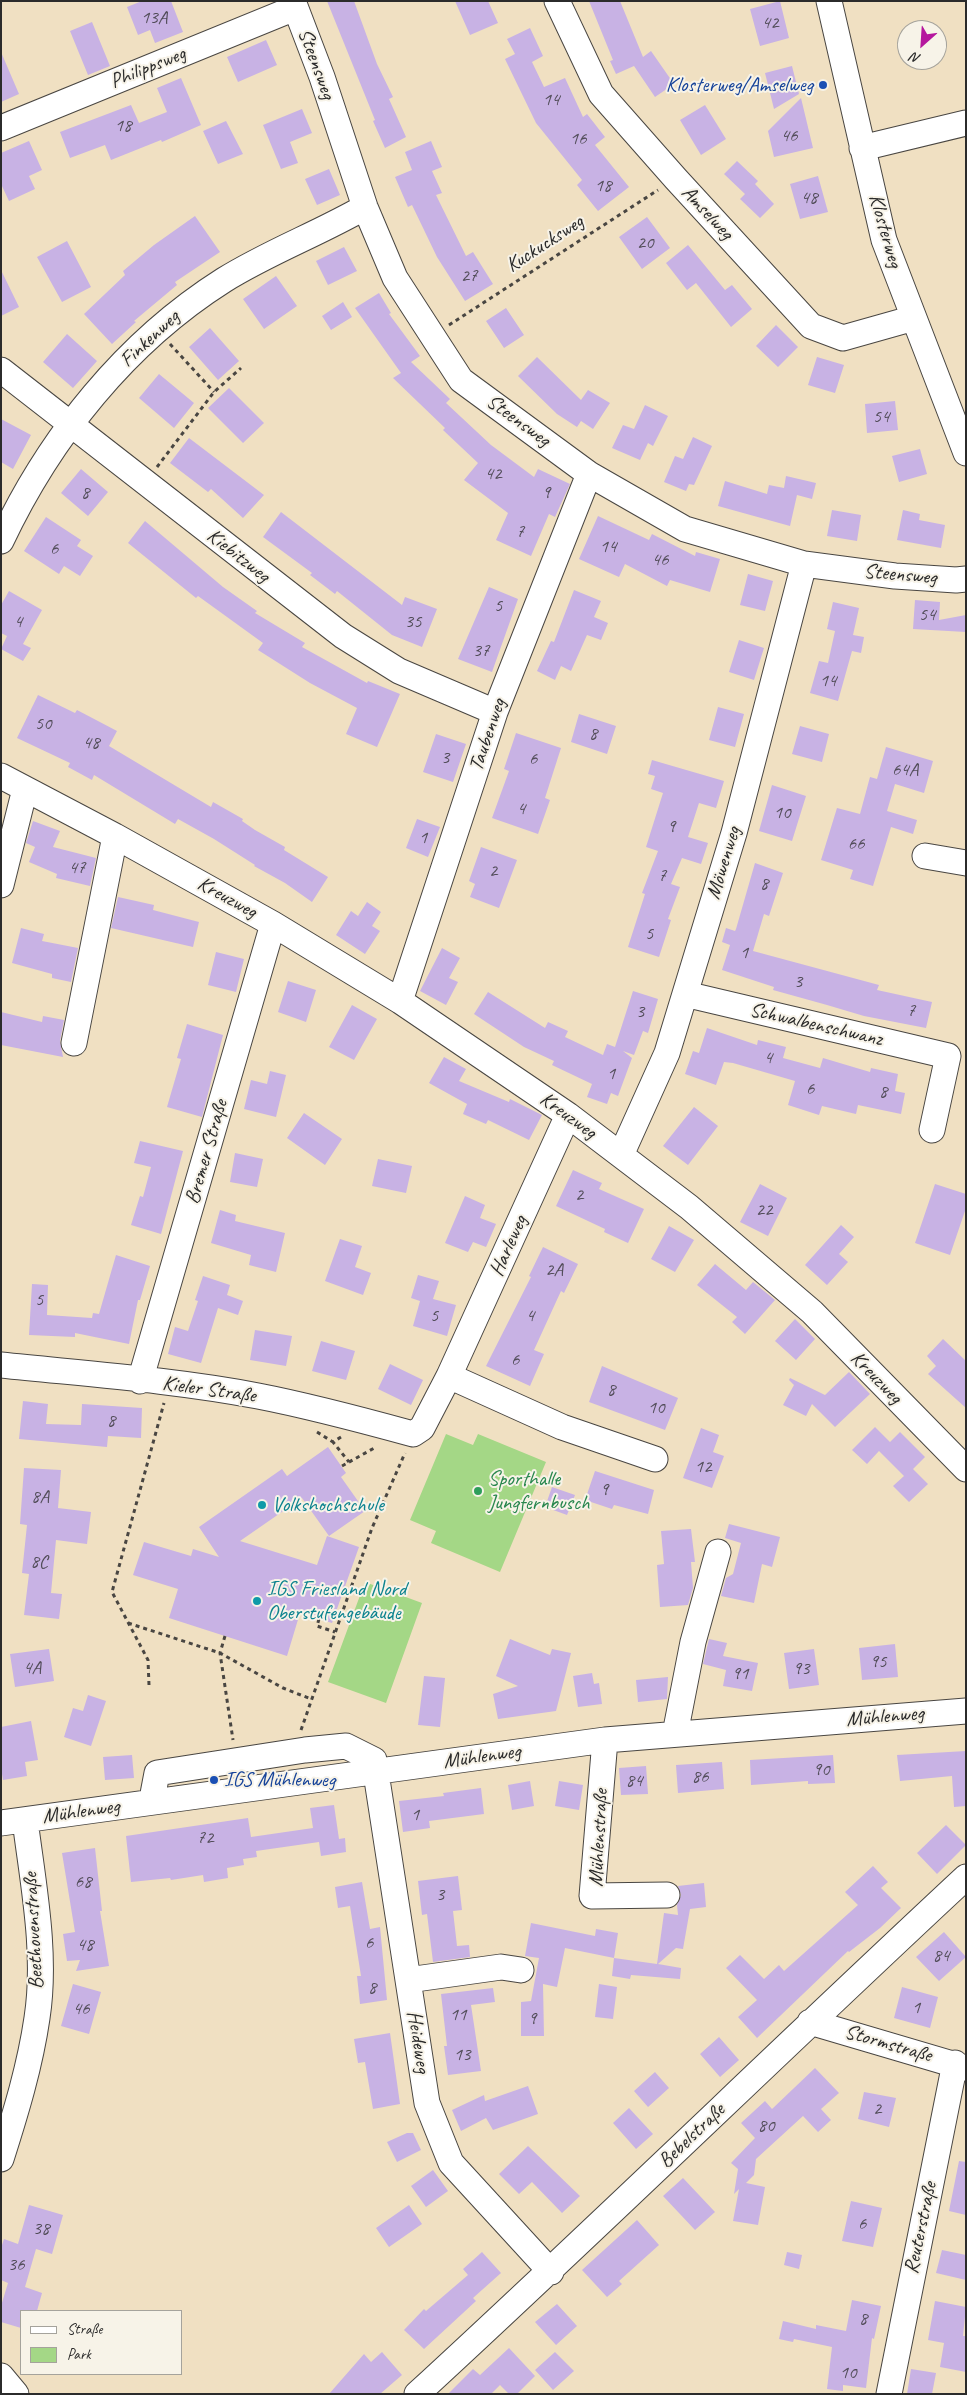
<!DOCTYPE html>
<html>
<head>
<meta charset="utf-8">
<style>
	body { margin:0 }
	#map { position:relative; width:967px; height:2395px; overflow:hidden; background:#f0e0c2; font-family:Caveat,sans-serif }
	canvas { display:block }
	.frame { position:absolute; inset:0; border:2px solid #2b2b2b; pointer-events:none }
	.legend { position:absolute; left:20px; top:2310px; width:162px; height:65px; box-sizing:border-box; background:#f7f3e8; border:1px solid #a5a39c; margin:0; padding:6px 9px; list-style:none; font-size:15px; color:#2b2b2b }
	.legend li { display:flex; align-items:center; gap:10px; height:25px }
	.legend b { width:25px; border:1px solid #a5a39c }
	.north { position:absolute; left:897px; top:20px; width:50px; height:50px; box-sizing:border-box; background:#f7f3e8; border:1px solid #a5a39c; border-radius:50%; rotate:206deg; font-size:14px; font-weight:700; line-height:20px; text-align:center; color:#2b2b2b }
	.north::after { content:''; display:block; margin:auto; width:18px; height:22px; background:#b5179e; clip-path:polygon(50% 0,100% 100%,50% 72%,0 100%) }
</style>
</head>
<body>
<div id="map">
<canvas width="967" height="2395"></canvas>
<div class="frame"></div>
<ul class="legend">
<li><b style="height:6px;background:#fff"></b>Straße</li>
<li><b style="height:14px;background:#a4d786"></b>Park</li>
</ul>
<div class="north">N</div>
</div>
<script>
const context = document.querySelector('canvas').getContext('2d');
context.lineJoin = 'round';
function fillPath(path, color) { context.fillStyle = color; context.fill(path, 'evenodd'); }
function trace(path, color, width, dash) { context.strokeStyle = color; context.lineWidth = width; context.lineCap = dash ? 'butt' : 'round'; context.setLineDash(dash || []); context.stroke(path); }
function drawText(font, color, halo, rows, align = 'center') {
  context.font = font + ' Caveat,sans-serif'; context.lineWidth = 4; context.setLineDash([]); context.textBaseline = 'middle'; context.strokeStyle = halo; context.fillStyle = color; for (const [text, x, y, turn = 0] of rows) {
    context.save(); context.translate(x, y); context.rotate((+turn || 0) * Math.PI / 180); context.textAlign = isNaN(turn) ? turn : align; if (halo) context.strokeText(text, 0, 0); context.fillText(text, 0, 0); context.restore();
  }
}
const green = new Path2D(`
	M446 1434 473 1445 478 1434 546 1462 500 1572 431 1543 436 1531 410 1520Z
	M365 1582 422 1603 386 1703 328 1682Z`);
const building = new Path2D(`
	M142 1H171L183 32 155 43 150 30 138 35 127 7Z
	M327 1H354L377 64 393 97 389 99 406 137 385 148 373 121 375 120Z
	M455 1H488L498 23 470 35Z
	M589 1H620L643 57 651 51 674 84 655 97 634 66 616 74 610 61 613 60Z
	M780 1 789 38 760 46 750 9Z
	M92 22 110 66 88 75 70 31Z
	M530 28 543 56 532 62 544 87 565 78 583 117 587 114 605 137 595 145 629 187 598 211 577 185 582 180 536 123 505 59 515 54 507 39Z
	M266 40 277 65 238 82 227 57Z
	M1 52 19 94 1 102Z
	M792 66 799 94 774 109 765 73Z
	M181 78 201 125 162 142 161 140 111 160 105 145 70 158 60 132 131 105 139 123 167 112 157 88Z
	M801 98 813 148 774 157 768 131Z
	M705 105 726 139 701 155 680 120Z
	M302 109 312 133 290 142 298 163 281 169 263 125Z
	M226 121 243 154 218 164 203 131Z
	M29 141 42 170 29 176 35 189 9 201 1 184V153Z
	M431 141 442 167 432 171 442 193 436 195 466 256 473 252 493 284 465 301 437 257 412 205 408 207 395 177 412 170 405 152Z
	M737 161 758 181 755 184 774 204 760 218 740 199 745 194 724 174Z
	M329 169 340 195 317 205 305 179Z
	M818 176 828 212 800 219 790 184Z
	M195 216 220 252 175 282 177 285 134 321 136 322 112 344 84 314 125 275 123 271 154 245Z
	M647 217 670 248 642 269 619 237Z
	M67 241 91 287 62 302 37 257Z
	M688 245 725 290 732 285 752 309 731 327 696 283 687 290 666 263Z
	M344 247 357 271 328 285 316 261Z
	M1 270 19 307 1 316Z
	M276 276 297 306 264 329 243 299Z
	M379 293 391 313 389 314 420 356 411 362 450 399 446 403 491 445 534 477 538 469 570 484 555 517 549 514 531 556 496 540 508 513 464 480 478 463 443 430 445 428 393 378 401 373 355 308Z
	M343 302 352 317 331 330 322 316Z
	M506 308 524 335 504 348 486 321Z
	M776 325 798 347 778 367 756 346Z
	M210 328 239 361 218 380 189 347Z
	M67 334 97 361 73 388 43 362Z
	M537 357 581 400 588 390 610 403 593 429 581 421 577 427 557 414 518 376Z
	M817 357 844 365 835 393 808 385Z
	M159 374 194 403 174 428 139 398Z
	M229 388 264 423 243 443 208 408Z
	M895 401 898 430 867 433 865 404Z
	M645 405 668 416 653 446 648 443 640 460 612 448 623 425 634 429Z
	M1 419 31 435 13 469 1 462Z
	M693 437 712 446 694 485 689 484 686 491 664 482 675 456 683 459Z
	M189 438 264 495 243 518 211 489 208 492 170 463Z
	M920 449 927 474 899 482 892 456Z
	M81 469 108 492 88 516 61 493Z
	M786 476 816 483 812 499 797 495 790 526 718 506 725 481 767 494 769 485 784 488Z
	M832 510 861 515 857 541 827 536Z
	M903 510 920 514 919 520 945 525 941 548 897 540Z
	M281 512 402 605 405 597 437 609 422 647 392 635 337 591 335 594 310 575 312 573 263 537Z
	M598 516 649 540 652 534 695 556 696 552 720 559 710 592 670 580 667 586 625 564 619 577 579 559Z
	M46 517 81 540 77 546 93 556 80 576 64 566 59 574 24 551Z
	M145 521 223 587 257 611 255 613 305 643 302 647 367 683 368 681 400 694 377 747 346 734 357 708 310 683 258 650 263 643 198 596 196 598 128 543Z
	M748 574 773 581 765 611 740 605Z
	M489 587 518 599 492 672 458 659Z
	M574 590 601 601 594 617 608 623 601 640 587 635 571 671 561 666 555 680 537 671 551 641 554 642Z
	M9 591 42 610 23 644 31 648 23 661 1 649 7 636 1 633V605Z
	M915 600 940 602 939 620 966 615V632L913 629Z
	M833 602 859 608 853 635 864 637 861 653 852 651 838 701 810 693 819 661 828 663 835 631 827 629Z
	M739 640 764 648 754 680 729 672Z
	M38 695 75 713 77 710 117 731 109 746 211 807 213 802 243 819 242 821 255 830 285 847 284 850 328 877 312 902 285 883 254 866 255 865 214 839 178 819 175 824 94 775 92 780 68 767 70 763 17 738Z
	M718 707 744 714 735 747 709 740Z
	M579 714 616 726 607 754 571 742Z
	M800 726 829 734 822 762 792 754Z
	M516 733 561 748 545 798 550 800 538 834 492 818 509 771 504 769Z
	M436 734 466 744 453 782 423 772Z
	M886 747 933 761 924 793 895 784 887 811 917 820 913 834 891 827 873 886 850 879 853 870 821 860 837 808 860 814 870 777 877 779Z
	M652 760 724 781 716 808 699 803 688 837 708 843 701 864 682 858 671 884 680 887 668 919 671 920 659 957 628 947 645 894 642 893 658 851 646 847 663 793 651 789 655 776 648 774Z
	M772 785 806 796 792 841 759 831Z
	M417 819 440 827 428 857 406 848Z
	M33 821 60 831 53 847 96 858 90 886 56 878 57 874 29 862 35 847 26 843Z
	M481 847 517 860 499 908 470 897 475 884 469 881Z
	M755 863 783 873 769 916 764 914 753 951 879 985 877 990 932 1002 926 1028 864 1016 827 1005 773 990 774 987 722 970 730 945 722 942 726 928 735 931 736 929Z
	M118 897 154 905 153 910 199 922 193 947 111 928Z
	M367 902 381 912 372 926 380 931 365 954 336 935 351 911 358 916Z
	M21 928 44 934 42 941 78 948 71 982 52 978V974L12 963Z
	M442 948 460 958 449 978 458 982 446 1005 420 991Z
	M216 952 244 959 236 992 208 985Z
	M288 981 316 990 306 1022 278 1012Z
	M633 991 658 999 648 1033 643 1031 634 1055 623 1051 632 1058 618 1096 611 1093 607 1104 587 1097 592 1084 552 1065 554 1061 524 1047 474 1014 488 992 545 1028 548 1022 568 1031 565 1037 603 1055 607 1044 615 1047Z
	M352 1005 377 1019 354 1060 329 1047Z
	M1 1012 42 1022 43 1016 64 1020 60 1041 63 1057 1 1045Z
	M187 1024 223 1035 202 1117 167 1107 181 1059 177 1058Z
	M707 1028 757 1045 758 1040 786 1047 783 1058 820 1068 823 1058 870 1072 871 1068 898 1074 895 1091 905 1093 901 1114 858 1105 856 1114 822 1106 819 1115 788 1105 795 1081 733 1063 724 1062 716 1085 685 1074 693 1051 699 1053Z
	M444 1057 466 1069 459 1081 509 1102 510 1099 542 1115 529 1140 488 1120 486 1124 463 1114 467 1104 429 1083Z
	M270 1071 286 1075 276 1117 244 1109 251 1080 267 1084Z
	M694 1107 718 1126 688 1165 663 1146Z
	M304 1113 342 1139 325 1165 287 1138Z
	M140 1141 183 1151 161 1234 131 1225 140 1196 143 1197 151 1167 134 1163Z
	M235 1153 263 1159 257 1187 230 1182Z
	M378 1159 412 1166 406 1193 372 1186Z
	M573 1170 602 1183 599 1189 644 1209 628 1243 604 1232 605 1229 556 1206Z
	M760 1184 787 1198 768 1236 740 1222Z
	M935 1184 966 1194V1208L950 1255 915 1243Z
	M465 1196 485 1205 480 1218 496 1224 486 1247 473 1242 468 1252 445 1243Z
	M220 1210 236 1215 235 1221 285 1233 276 1272 249 1265 251 1255 211 1243Z
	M841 1225 854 1237 839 1254 848 1262 827 1285 805 1265Z
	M669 1226 694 1240 675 1272 651 1259Z
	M340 1239 362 1246 355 1267 371 1273 363 1295 325 1281Z
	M543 1247 578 1264 564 1293 561 1291 534 1350 544 1354 530 1386 486 1366 531 1277 529 1276Z
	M116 1255 150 1266 140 1300H138L129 1344 75 1333V1337L29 1335 32 1284 48 1285 47 1315 92 1318 93 1313 99 1314Z
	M715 1264 746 1290 753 1282 775 1300 745 1334 732 1322 737 1317 697 1285Z
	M418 1275 439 1281 433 1299 456 1305 447 1336 413 1326 420 1301 411 1298Z
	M203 1276 230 1285 227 1295 243 1301 238 1315 218 1308 201 1363 168 1354 175 1327 188 1331 198 1301 195 1300Z
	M795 1319 815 1339 796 1360 775 1341Z
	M255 1330 292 1336 286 1366 250 1360Z
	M943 1339 966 1361V1408L928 1374 936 1366 927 1356Z
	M321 1341 355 1351 346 1380 312 1371Z
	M390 1364 423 1380 411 1405 378 1389Z
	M602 1366 678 1398 665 1430 589 1402Z
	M849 1372 870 1394 835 1427 812 1404 806 1416 783 1405 794 1385 789 1380 790 1378 825 1395Z
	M23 1401 48 1404 46 1424 81 1425 82 1404 142 1408 141 1438 108 1436 107 1447 19 1439Z
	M875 1427 890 1442 900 1432 925 1457 913 1469 928 1484 909 1502 893 1486 904 1476 879 1451 867 1464 852 1450Z
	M701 1428 719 1435 713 1452 724 1456 712 1488 683 1478Z
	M328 1447 346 1473 341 1477 365 1511 329 1536 302 1498 240 1541 317 1565 327 1536 359 1547 332 1623 300 1613 287 1656 169 1618 178 1589 133 1575 144 1542 191 1556 193 1549 219 1557 199 1527 282 1469 287 1476Z
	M24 1468 61 1470 58 1508 91 1512 87 1544 56 1540 51 1593 62 1594 59 1619 24 1615 29 1574 22 1573 27 1525 20 1524Z
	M595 1471 654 1490 648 1514 614 1505 612 1509 585 1500Z
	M552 1487 575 1495 567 1515 545 1507Z
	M729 1524 780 1537 772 1567 762 1564 754 1603 721 1596 726 1578 733 1574 741 1543 725 1538Z
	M691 1529 695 1562H691L693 1588 688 1605 660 1607 657 1565 664 1564 661 1531Z
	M510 1639 550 1655 552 1649 571 1653 556 1711 498 1719 493 1694 518 1686 496 1676Z
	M709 1639 727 1643 723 1656 758 1663 752 1691 723 1686 726 1670 703 1664Z
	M895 1644 898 1677 862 1680 859 1648Z
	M49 1649 54 1681 15 1687 10 1654Z
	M814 1649 819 1685 789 1689 784 1653Z
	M592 1673 594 1684 599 1683 602 1704 578 1707 573 1676Z
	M424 1676 445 1678 440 1727 418 1725Z
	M668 1677 667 1699 638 1702 636 1680Z
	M88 1695 106 1701 91 1746 64 1737 73 1708 83 1711Z
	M31 1721 38 1760 25 1762 27 1776 3 1780 1 1768V1727Z
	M966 1751V1806L954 1807 952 1776 900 1781 897 1755Z
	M132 1755 134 1778 105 1780 103 1757Z
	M833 1755 835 1783 808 1784V1781L751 1785 750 1760Z
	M722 1762 724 1789 678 1793 676 1765Z
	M646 1766 648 1794 621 1795 619 1768Z
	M530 1781 534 1806 512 1810 508 1785Z
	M559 1781 583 1785 579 1810 555 1806Z
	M481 1788 484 1814 429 1821 430 1828 403 1832 399 1801 444 1796 443 1793Z
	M334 1805 339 1839 345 1838 346 1852 321 1856 319 1842 256 1851 257 1857 243 1859 244 1865 227 1868 228 1878 204 1882 203 1875 171 1880 170 1878 131 1882 126 1836 248 1818 251 1837 313 1828 310 1808Z
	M946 1825 966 1845 937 1874 917 1853Z
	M95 1848 102 1911H100L109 1966 76 1971 80 1960 67 1961 63 1934 75 1932 62 1853Z
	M873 1866 888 1882 881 1888 901 1908 880 1928 849 1952 848 1951 757 2038 738 2017 757 2000 726 1968 740 1955 764 1979 779 1965 784 1971 858 1905 845 1892Z
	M458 1876 462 1910 453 1911 457 1946 469 1945 470 1957 433 1962 427 1914 422 1915 418 1881Z
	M362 1882 370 1929 380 1927 387 2000 360 2004 357 1976H361L350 1906 338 1908 335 1887Z
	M704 1883 706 1907 690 1909 683 1949 676 1948 658 1964 681 1968 680 1979 631 1975 630 1979 612 1976 614 1958 657 1964 664 1913 678 1915 677 1905 681 1895 678 1886Z
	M531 1923 595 1936 596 1929 618 1933 614 1958 565 1948 557 1987 543 1984 544 2036H521V2002L531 2001 539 1958 525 1956Z
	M944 1932 966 1957 939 1981 916 1957Z
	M73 1984 101 1992 89 2034 61 2026Z
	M599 1984 617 1987 613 2019 595 2017Z
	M902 1987 938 1997 930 2028 894 2018Z
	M493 1988 495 2002 471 2005 481 2071 448 2075 444 2046H447L441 1994Z
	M390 2033 400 2104 373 2109 365 2062 358 2063 354 2039Z
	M719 2037 739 2060 720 2077 700 2054Z
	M815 2068 839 2093 821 2109 831 2120 818 2132 803 2116 756 2159 754 2175 746 2183 765 2187 758 2225 733 2221 739 2189 734 2194 738 2169 731 2163 755 2138 741 2123 765 2101 772 2109Z
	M655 2072 669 2088 648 2107 634 2091Z
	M528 2086 538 2114 493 2130 486 2118 461 2131 452 2110 484 2095 485 2101Z
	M864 2092 896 2098 889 2127 858 2119Z
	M629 2108 653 2134 636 2149 613 2123Z
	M407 2133H413L421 2150 397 2162 387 2142Z
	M528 2146 580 2196 562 2213 532 2182 519 2194 499 2174Z
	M959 2161 966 2162V2215L949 2211Z
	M433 2170 448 2191 426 2207 411 2186Z
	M683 2178 715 2212 695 2230 663 2196Z
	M851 2201 882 2208 873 2247 842 2241Z
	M29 2205 63 2215 52 2254 36 2249 25 2287 42 2293 37 2311H21V2328L1 2322V2306L8 2283 1 2280V2248L4 2239 18 2244Z
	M409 2205 422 2224 389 2247 376 2228Z
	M637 2220 659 2245 619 2281 622 2284 607 2297 582 2270Z
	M942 2250 966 2255V2280L936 2273Z
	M482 2252 501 2273 473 2298 476 2301 424 2349 404 2330 424 2309 426 2311 468 2275 463 2269Z
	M787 2252 802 2255 799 2269 784 2265Z
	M852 2300 881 2306 874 2339 872 2338 866 2388 843 2385V2391L827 2389 832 2347 794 2339 793 2342 779 2339 783 2321 816 2329V2325L846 2331Z
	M935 2301 966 2307 963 2336H966V2372L940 2367 944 2343 928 2340Z
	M557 2304 577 2326 556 2345 535 2322Z
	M509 2348 535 2376 517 2394H509L500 2385 491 2394H448L473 2369 480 2375Z
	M382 2352 402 2375 380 2394H329L364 2354 371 2362Z
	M555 2352 574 2371 553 2390 535 2370Z
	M911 2369 936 2373 932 2394H907Z`);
const path = new Path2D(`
	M449 325 658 190
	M170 344 214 392
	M157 467 214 392 241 368
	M317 1432 333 1442
	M341 1437 333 1442 349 1462
	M342 1466 376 1447
	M319 1619 317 1626 335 1632
	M128 1623 220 1653 283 1688 311 1699
	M225 1636 220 1653 233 1740
	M149 1685 148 1660 112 1592 164 1403
	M301 1730 372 1528 405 1453`);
const minor = new Path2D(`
	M293 1 322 77 365 207 395 278 461 380 589 474 685 529 804 564 895 576 956 580 966 579
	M557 1 601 94 676 179 811 326 843 338 914 318
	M829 1 884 240 966 453
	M1 128 295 8
	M862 148 966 123
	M1 370 343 636 399 671 495 712
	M1 541C50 437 126 342 224 280 269 252 318 234 365 207
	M1 776 115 836 273 924 400 1001 568 1115 689 1207 812 1312 966 1469
	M925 856 966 863
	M1 885 25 789
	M685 994 948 1056 932 1130
	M400 1001 495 712 589 474
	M74 1043 115 836
	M621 1155 667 1053 734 833 804 564
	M1 1365C87 1374 174 1380 258 1396 310 1406 362 1420 413 1434L422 1428 449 1376 568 1115
	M449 1376 562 1427 655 1459
	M140 1381 273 924
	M675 1734 693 1642 718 1552
	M605 1740 592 1896 667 1895
	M154 1801 153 1794 157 1773 305 1750 346 1746 374 1760 427 2103 451 2163 551 2272
	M1 1823 605 1740 966 1711
	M408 1980 501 1967 521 1970
	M810 2022 966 2068
	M1 2159C16 2112 30 2066 37 2018 47 1953 33 1884 25 1820
	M1 2376 16 2394
	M417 2394C602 2224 782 2048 966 1877
	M889 2394 955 2063`);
const markers = [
	[823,85,5,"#1a4fb4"],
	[478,1491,5,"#2e9e5b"],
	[262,1505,5,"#0f9aa8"],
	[257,1601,5,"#0f9aa8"],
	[214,1780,5,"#1a4fb4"]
];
const numberNames = [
	["13A",154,18],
	["42",770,23],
	["14",551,100],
	["18",123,126],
	["46",789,136],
	["16",578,139],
	["18",603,186],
	["48",809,198],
	["20",645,243],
	["27",469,276],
	["54",881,417],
	["42",493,474],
	["8",85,493],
	["9",546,493],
	["7",520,532],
	["14",608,547],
	["6",54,549],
	["46",660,560],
	["5",498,606],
	["54",927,615],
	["4",18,622],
	["35",413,622],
	["37",481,651],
	["14",828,681],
	["50",43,724],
	["8",593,734],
	["48",91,743],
	["3",445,758],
	["6",533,759],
	["64A",905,770],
	["4",521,809],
	["10",782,813],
	["9",671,827],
	["1",423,838],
	["66",856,844],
	["47",77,868],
	["2",493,871],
	["7",662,876],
	["8",764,884],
	["5",649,934],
	["1",744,953],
	["3",798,982],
	["7",911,1011],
	["3",640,1012],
	["4",768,1058],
	["1",611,1074],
	["6",810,1089],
	["8",883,1092],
	["2",579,1195],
	["22",764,1210],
	["2A",554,1270],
	["5",39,1300],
	["5",434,1316],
	["4",530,1316],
	["6",515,1360],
	["8",611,1390],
	["10",656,1408],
	["8",111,1421],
	["12",703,1467],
	["9",604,1490],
	["8A",40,1497],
	["8C",39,1562],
	["95",878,1662],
	["4A",32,1668],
	["93",801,1669],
	["91",740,1674],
	["90",821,1770],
	["86",700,1777],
	["84",634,1781],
	["1",415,1815],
	["72",205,1838],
	["68",83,1882],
	["3",440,1895],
	["6",369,1943],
	["48",85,1945],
	["84",941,1956],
	["8",372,1988],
	["1",916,2008],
	["46",81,2009],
	["11",458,2015],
	["9",532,2019],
	["13",462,2055],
	["2",877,2109],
	["80",766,2126],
	["6",862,2224],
	["38",41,2229],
	["36",16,2265],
	["8",863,2319],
	["10",848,2373]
];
const streetNames = [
	["Steensweg",316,64,70],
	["Philippsweg",148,68,-22],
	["Amselweg",707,213,47],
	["Klosterweg",885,231,74],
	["Kuckucksweg",545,244,-33],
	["Finkenweg",150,339,-43],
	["Steensweg",518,421,36],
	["Kiebitzweg",238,556,38],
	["Steensweg",900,575,5],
	["Taubenweg",488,735,-71],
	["Möwenweg",724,863,-73],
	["Kreuzweg",227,898,29],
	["Schwalbenschwanz",816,1025,13],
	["Kreuzweg",568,1116,36],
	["Bremer Straße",207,1152,-74],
	["Harleweg",509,1246,-66],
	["Kreuzweg",876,1378,46],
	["Kieler Straße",209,1390,8],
	["Mühlenweg",885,1717,-5],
	["Mühlenweg",482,1757,-8],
	["Mühlenweg",81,1812,-8],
	["Mühlenstraße",599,1838,-87],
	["Beethovenstraße",34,1931,-93],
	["Heideweg",418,2042,81],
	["Stormstraße",888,2044,16],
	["Bebelstraße",692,2136,-44],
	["Reuterstraße",921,2228,-78]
];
const transitNames = [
	["Klosterweg/Amselweg",813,85],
	["IGS Mühlenweg",224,1780,"left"]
];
const leisureNames = [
	["Sporthalle",488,1479],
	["Jungfernbusch",488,1503]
];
const cultureNames = [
	["Volkshochschule",272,1505],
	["IGS Friesland Nord",267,1589],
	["Oberstufengebäude",267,1613]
];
fillPath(green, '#a4d786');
fillPath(building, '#c8b2e4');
trace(minor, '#494642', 27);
trace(path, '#494642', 3, [4, 4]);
trace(minor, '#fff', 25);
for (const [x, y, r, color] of markers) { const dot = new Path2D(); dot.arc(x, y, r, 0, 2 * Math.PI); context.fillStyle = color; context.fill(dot); trace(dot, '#f7f3e8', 2); }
drawText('19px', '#524d59', null, numberNames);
drawText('21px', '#2b2b2b', '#f7f3e8', streetNames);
drawText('21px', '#164399', '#f7f3e8', transitNames, 'right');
drawText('21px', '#27864d', '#f7f3e8', leisureNames, 'left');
drawText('21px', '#0d838f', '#f7f3e8', cultureNames, 'left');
</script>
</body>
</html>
